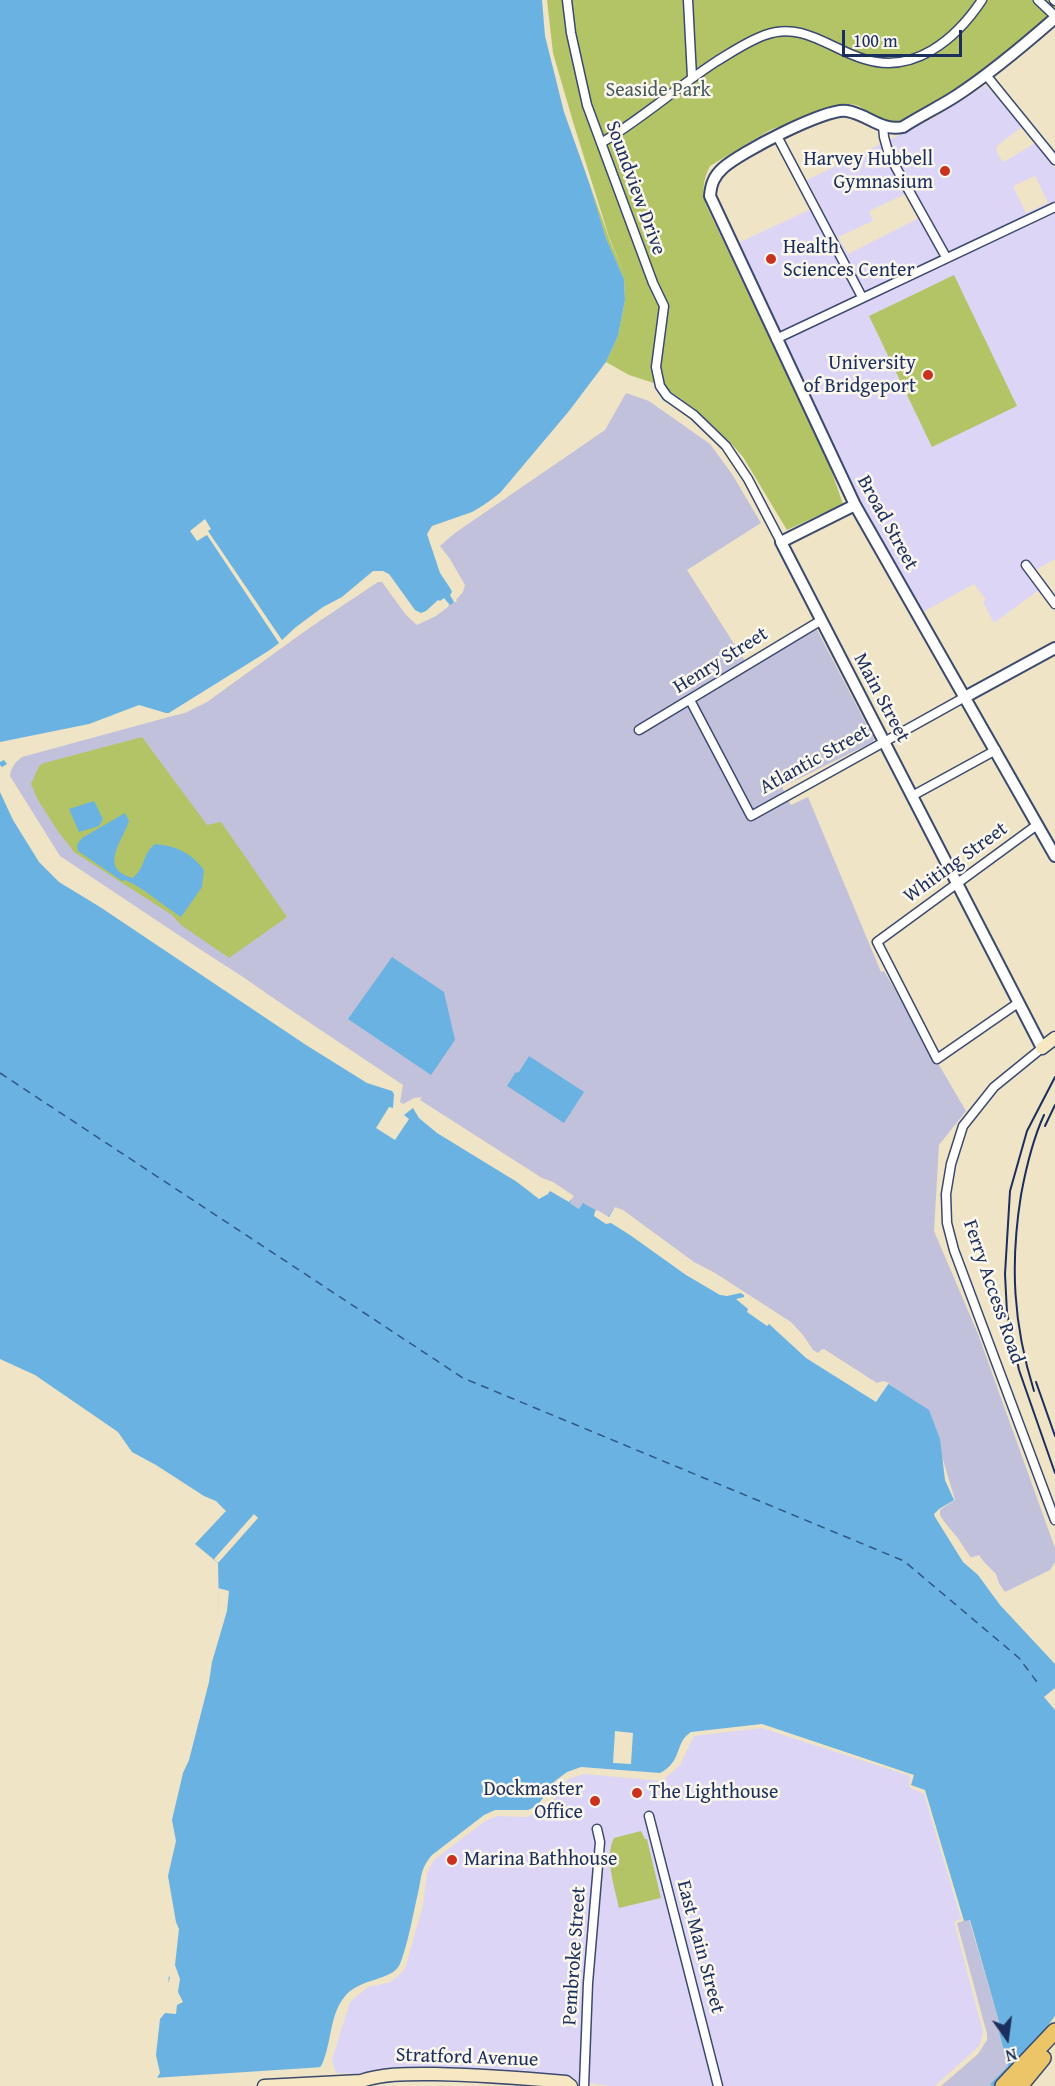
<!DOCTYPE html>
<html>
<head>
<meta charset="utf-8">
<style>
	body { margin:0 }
	#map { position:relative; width:1055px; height:2086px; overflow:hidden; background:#efe4c6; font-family:"Gentium Book Plus",serif }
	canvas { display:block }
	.north { position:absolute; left:977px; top:2008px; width:60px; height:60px; -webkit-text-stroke:4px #fbf7ec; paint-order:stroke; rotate:166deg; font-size:16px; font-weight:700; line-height:24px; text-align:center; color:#1b2f5e }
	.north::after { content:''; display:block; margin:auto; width:21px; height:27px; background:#1b2f5e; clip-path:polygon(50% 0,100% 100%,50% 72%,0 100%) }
	.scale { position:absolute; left:842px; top:30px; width:120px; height:27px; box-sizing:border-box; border:3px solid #1b2f5e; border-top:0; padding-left:8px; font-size:18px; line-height:21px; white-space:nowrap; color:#1b2f5e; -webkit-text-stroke:4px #fbf7ec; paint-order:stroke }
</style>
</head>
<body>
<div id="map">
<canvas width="1055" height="2086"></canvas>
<div class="north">N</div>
<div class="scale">100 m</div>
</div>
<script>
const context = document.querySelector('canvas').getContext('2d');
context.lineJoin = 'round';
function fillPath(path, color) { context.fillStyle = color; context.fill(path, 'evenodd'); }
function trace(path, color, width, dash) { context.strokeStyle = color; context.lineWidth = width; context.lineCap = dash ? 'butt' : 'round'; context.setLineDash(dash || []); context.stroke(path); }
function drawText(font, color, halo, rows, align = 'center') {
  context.font = font + ' "Gentium Book Plus",serif'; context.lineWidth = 5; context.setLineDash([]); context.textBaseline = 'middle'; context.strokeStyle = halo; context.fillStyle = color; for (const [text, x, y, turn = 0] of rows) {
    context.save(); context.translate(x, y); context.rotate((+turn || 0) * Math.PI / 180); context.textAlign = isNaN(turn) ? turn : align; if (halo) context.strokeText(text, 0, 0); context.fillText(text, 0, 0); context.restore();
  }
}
const built = new Path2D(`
	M986 85 1022 127 997 146 996 150 999 157 1004 162 1035 143 1055 168V559L1029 574 1040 589 994 623 983 602 986 600 974 584 923 612 857 495 738 243 820 205 807 180 930 120ZM1035 176 1048 203 1026 213 1013 186ZM905 194 919 218 848 254 838 237 873 221 869 211Z
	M762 1728 910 1776 909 1787 924 1794 961 1919 954 1922 983 2032 979 2046 935 2086H610L589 2083 336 2073 332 2059 350 2002 368 1987 391 1982 405 1969 423 1905 427 1873 434 1860 485 1821 497 1816 527 1817 550 1804 568 1779 584 1774 662 1781 680 1765 694 1736Z`);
const industrial = new Path2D(`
	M626 393 649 401 710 444 732 474 761 523 687 570 747 664 814 624 874 739 873 742 782 787 791 805 808 797 881 972 884 971 966 1111 939 1145 934 1231 978 1334 1055 1548V1562L1050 1570 1005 1592 979 1555 969 1558 937 1511 955 1500 928 1410 887 1383 876 1385 820 1357 615 1207 609 1218 584 1204 579 1209 569 1202 572 1199 397 1104 401 1087 243 977 58 858 7 777 14 759 40 748 185 713 207 702 377 579 436 546 605 430Z
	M969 1919 1002 2032 999 2034 1008 2066 990 2084 992 2086H941L978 2054 987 2040V2034L957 1923Z`);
const green = new Path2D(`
	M543 0H1055V9L1016 45 981 71 945 97 904 119 889 124 883 122 859 106 852 104 839 105 770 130 710 166C703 180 702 190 706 205L829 464 843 504 787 530 743 457 729 441 695 409 663 386 629 375 606 362 618 336 625 300 624 279 606 238 550 54Z
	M954 275 1017 406 932 447 869 316Z
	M142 737 207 825 221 822 287 917 229 958 181 925 172 915 74 852 57 830 38 800 31 784 39 766 44 763Z
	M641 1831 645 1839H647L661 1898 619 1908C615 1888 604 1857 614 1838Z`);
const water = new Path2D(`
	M0 0H543L550 54 606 238 624 279 625 300 618 336 606 362 569 411 500 493 464 520 437 546 448 560 454 602 450 605 448 603 418 622 383 579H377L286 640 164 716 40 748 14 759 7 777 58 858 401 1087 398 1101 403 1107 415 1101 572 1198 570 1203 579 1209 583 1203 608 1217 615 1207 626 1218 774 1315 810 1350 876 1385 887 1383 929 1410 940 1439 945 1480 954 1500 938 1511V1517L969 1559 975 1557 998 1590 1000 1605 1055 1664V1688L1044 1697 1055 1710V2086H992L990 2084 1008 2066 999 2033 1002 2032 970 1920 964 1921 925 1790 911 1785 914 1775 762 1724 691 1732C674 1743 683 1761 660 1773L581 1767 567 1772 555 1781 537 1806 528 1810H495L484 1815 432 1855C420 1869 422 1876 418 1893 413 1914 408 1944 400 1964 392 1981 363 1977 346 1995 330 2013 332 2038 324 2059 321 2069 312 2078 306 2086H152L160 2073 156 2055 160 2019 165 2013 176 2014 177 2005 168 1986 174 1921 165 1882 172 1845 170 1819 185 1748 219 1612 218 1563 195 1544 226 1511 216 1501 204 1496 156 1465 149 1468 116 1439 5 1368H0Z
	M94 801 103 819 99 826 79 832 69 809Z
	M125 813 129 821C122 842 98 869 133 878 147 865 141 856 155 844 177 846 191 853 204 870L202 887 181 917C162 905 146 889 125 880L122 881 78 851 77 845 82 838Z
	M392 957 444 992 455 1040 431 1075 348 1019Z
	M529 1056 584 1092 564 1123 507 1086 515 1073 519 1072Z`);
const pier = new Path2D(`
	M542 0H547L553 53 574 125 609 237 624 273 610 241 564 112 545 36Z
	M504 493 466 523 440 546 450 559 465 585 463 592 456 600 457 602H454L450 595 452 592 450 588 440 573 427 534 432 526 472 512Z
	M205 519 211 529 208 531 282 640 296 627 323 607 342 597 373 571H383L389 574 415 610 421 613 426 611 438 600 440 601 444 598 449 604 448 607 436 616 417 625 406 615 382 582H378L288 642 249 666 279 643 207 535 197 541 190 531Z
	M139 705 166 713H174L165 718 22 757 16 762 11 770 10 776 60 856 403 1085 400 1102 403 1104 414 1098 422 1097 420 1100 542 1178 553 1182 574 1196 569 1202 550 1191 548 1194 539 1199 517 1182 437 1133 419 1118 413 1108 404 1115 409 1119 395 1140 376 1128 389 1107 393 1108 394 1094 392 1091 367 1083 306 1045 100 907 59 882 39 862 13 820 0 792V765L2 767 7 764 4 760 0 762V742L89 724Z
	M615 1207 623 1210 694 1262 715 1273 791 1322 803 1335 813 1350 818 1353 821 1350 824 1349 877 1383 883 1381 889 1383 876 1402 806 1358 769 1324 767 1326 747 1312 748 1309 736 1299 744 1297V1295L741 1293 727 1296 720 1295 686 1275 630 1235 611 1223 606 1224 594 1216 595 1211 597 1210 609 1217Z
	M0 1359 35 1375 118 1432 132 1452 156 1465 152 1470 148 1471 117 1451 114 1441 7 1372 0 1370Z
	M954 1500 940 1510V1517L957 1537 971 1558 978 1556 996 1574 1001 1589 1002 1599 1000 1605 978 1575 963 1562 935 1517 934 1514 939 1509Z
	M254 1514 258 1518 218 1563 214 1559Z
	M218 1588 229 1591 227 1611 212 1662 209 1682 189 1760 183 1773 172 1820 176 1841 168 1876 176 1922 179 1929 175 1965 180 1979 178 1992 183 2002 177 2005 173 2004 165 1991 170 1978 167 1970 171 1921 162 1883 163 1866 169 1844 170 1825 167 1819 209 1641 219 1612Z
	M615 1731 633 1733 631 1764 613 1763Z
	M1055 2016V2086H994L1033 2045Z
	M323 2067 310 2086H149L153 2078Z`);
const ferry = new Path2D(`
	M0 1073 463 1378 904 1561 1019 1658 1037 1682`);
const minor = new Path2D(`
	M567 0 571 33 587 105 653 283 664 306 656 367 660 386 667 396 694 415 726 446 748 479 781 542
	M688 0 692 77
	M1038 0 1055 16
	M1054 0 1055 1
	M986 75 1055 160
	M883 126 884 137 889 155 946 257
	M777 136 862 297
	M601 143C642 119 677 87 717 61 732 52 748 41 765 35 803 21 830 49 864 59 914 75 956 39 982 0
	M776 339 1055 207
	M1026 565 1055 604
	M690 700 751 816 965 697
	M639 730 820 621
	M912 796 996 750
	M1018 1003 937 1059 877 942 1037 825
	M1042 1048 994 1087 963 1126 951 1164 946 1194 947 1223 954 1250 1055 1520
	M649 1816 718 2086
	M584 2086 588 1983 600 1842 597 1829`);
const tertiary = new Path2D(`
	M1055 18C1023 46 991 73 956 96 939 107 920 116 903 127 882 132 867 114 847 111 827 107 739 153 723 168 714 176 711 184 710 196L855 505 1055 856
	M855 505 781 542 1042 1048
	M965 697 1055 648`);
const secondary = new Path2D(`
	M1042 1048 1055 1038
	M264 2086 361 2081C385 2073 410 2074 435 2074 479 2075 522 2078 566 2082L571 2086`);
const motorway = new Path2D(`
	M1003 2086 1055 2031
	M1020 2086 1043 2058`);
const rail = new Path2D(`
	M1055 1077 1027 1131 1010 1191 1005 1274 1007 1313 1019 1370 1055 1473
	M1045 1126 1055 1105
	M1036 1382 1055 1436
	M1034 1391C1013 1324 1010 1264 1021 1195 1026 1168 1032 1141 1044 1115`);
const markers = [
	[945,171,6,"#c8321e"],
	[771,259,6,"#c8321e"],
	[928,375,6,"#c8321e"],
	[637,1793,6,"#c8321e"],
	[595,1801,6,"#c8321e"],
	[452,1860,6,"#c8321e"]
];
const parkNames = [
	["Seaside Park",658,91]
];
const poiNames = [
	["Harvey Hubbell",933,160],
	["Gymnasium",933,183],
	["Health",783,248,"left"],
	["Sciences Center",783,271,"left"],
	["University",916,364],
	["of Bridgeport",916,387],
	["Dockmaster",583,1790],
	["Office",583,1813],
	["The Lighthouse",649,1793,"left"],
	["Marina Bathhouse",464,1860,"left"]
];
const streetNames = [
	["Soundview Drive",635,188,70],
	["Broad Street",887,523,61],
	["Henry Street",721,661,-32],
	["Main Street",881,698,62],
	["Atlantic Street",815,760,-29],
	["Whiting Street",956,863,-36],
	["Ferry Access Road",993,1292,71],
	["East Main Street",700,1947,75],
	["Pembroke Street",575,1956,-86],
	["Stratford Avenue",467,2058,2]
];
fillPath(built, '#dcd5f6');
fillPath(industrial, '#c2c1dc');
fillPath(green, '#b3c467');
fillPath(water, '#69b2e1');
fillPath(pier, '#efe4c6');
trace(ferry, '#325685', 1.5, [8, 6]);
trace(minor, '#3b4a6e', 11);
trace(tertiary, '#3b4a6e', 14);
trace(secondary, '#3b4a6e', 15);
trace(motorway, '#3b4a6e', 18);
trace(minor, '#fff', 8);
trace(tertiary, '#fff', 10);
trace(secondary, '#f7e8c3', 12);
trace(motorway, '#ecc569', 15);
trace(rail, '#1b2f5e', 2);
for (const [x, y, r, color] of markers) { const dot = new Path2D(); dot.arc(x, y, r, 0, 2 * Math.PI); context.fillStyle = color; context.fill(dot); trace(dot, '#fbf7ec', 2); }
drawText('20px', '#495c61', '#fbf7ec', parkNames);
drawText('20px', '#1b2f5e', '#fbf7ec', poiNames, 'right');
drawText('20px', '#1b2f5e', '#fbf7ec', streetNames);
</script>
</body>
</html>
